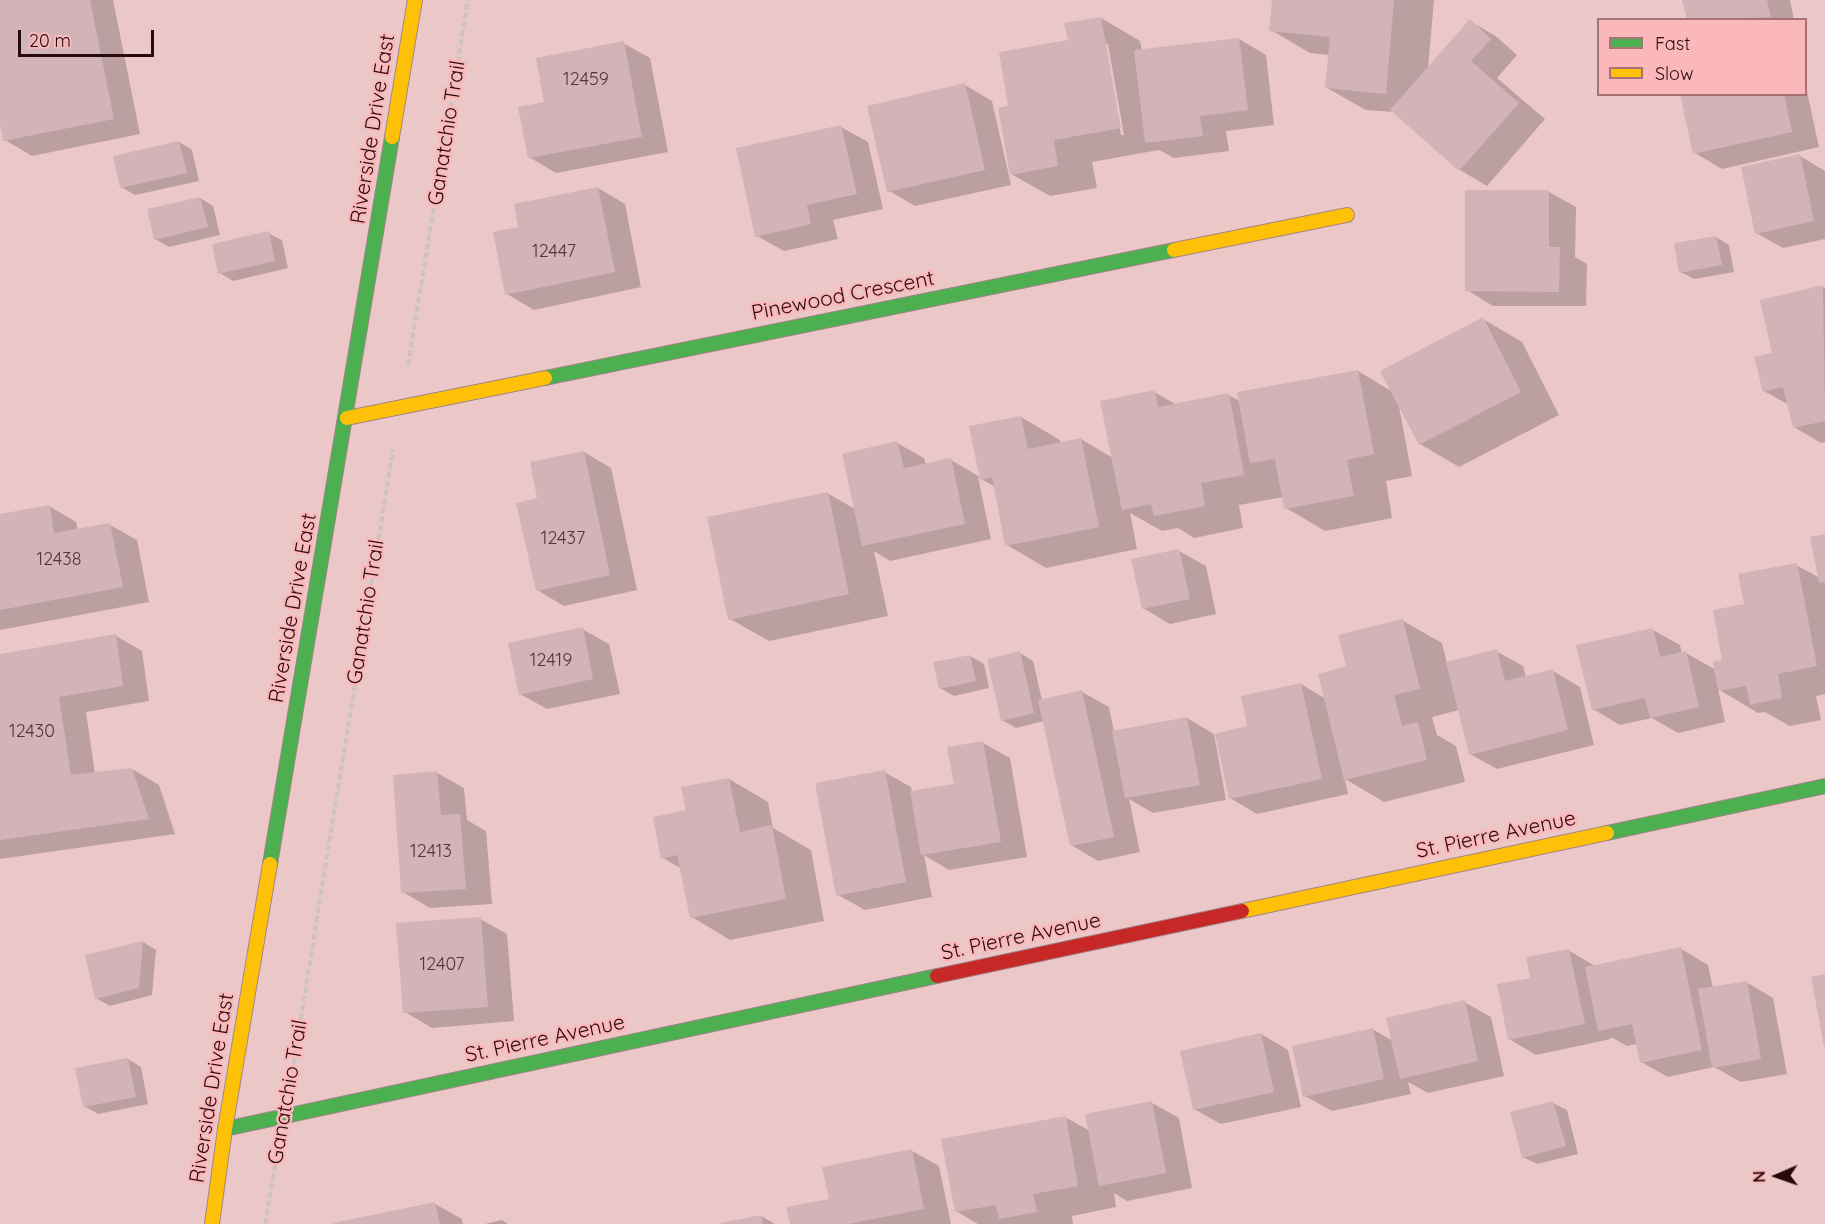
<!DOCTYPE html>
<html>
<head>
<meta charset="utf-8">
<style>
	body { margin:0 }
	#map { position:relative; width:1825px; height:1224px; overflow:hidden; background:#ecc7c8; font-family:Quicksand,sans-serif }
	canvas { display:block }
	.legend { position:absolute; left:1597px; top:18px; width:210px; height:78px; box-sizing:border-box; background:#fbb8ba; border:2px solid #a67275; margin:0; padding:8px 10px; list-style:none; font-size:18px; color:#270a0d }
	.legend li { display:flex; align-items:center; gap:12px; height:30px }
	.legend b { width:30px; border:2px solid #a67275 }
	.north { position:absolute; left:1747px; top:1146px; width:60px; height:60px; -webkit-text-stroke:4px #fbb8ba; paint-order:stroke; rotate:268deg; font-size:16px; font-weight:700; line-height:24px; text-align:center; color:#270a0d }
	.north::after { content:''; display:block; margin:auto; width:21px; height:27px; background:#270a0d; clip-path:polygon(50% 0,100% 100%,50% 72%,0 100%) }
	.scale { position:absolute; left:18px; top:30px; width:136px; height:27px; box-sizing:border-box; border:3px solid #270a0d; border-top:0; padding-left:8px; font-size:18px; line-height:21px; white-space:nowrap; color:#270a0d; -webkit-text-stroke:4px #fbb8ba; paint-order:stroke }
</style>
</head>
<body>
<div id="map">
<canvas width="1825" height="1224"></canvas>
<ul class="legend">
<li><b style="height:8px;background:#4caf50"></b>Fast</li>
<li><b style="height:8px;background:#ffc107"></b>Slow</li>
</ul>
<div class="north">N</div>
<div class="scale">20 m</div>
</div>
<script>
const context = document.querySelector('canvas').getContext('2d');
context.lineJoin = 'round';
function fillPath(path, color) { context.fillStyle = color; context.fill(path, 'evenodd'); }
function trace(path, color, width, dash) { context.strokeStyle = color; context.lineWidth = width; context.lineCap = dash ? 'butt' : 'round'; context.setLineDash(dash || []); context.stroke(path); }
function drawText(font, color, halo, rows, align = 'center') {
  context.font = font + ' Quicksand,sans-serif'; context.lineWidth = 5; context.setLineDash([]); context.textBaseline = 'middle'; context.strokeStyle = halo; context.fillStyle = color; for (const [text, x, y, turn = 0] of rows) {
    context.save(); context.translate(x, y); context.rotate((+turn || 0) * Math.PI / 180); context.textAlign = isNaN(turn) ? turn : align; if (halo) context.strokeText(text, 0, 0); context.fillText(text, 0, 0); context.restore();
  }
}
const shadow = new Path2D(`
	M0 0H113L140 134 32 156 5 140 0 116Z
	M1273 0H1434L1428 69 1470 21 1497 37 1517 55 1497 78 1545 119 1487 186 1460 170 1395 112 1366 110 1327 88 1330 55 1310 53 1271 30Z
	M1684 0H1790L1794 20H1688Z
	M1101 18 1140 41 1142 51 1239 39 1266 55 1274 125 1226 131 1229 151 1174 158 1159 150 1092 162 1097 188 1050 196 1011 174 1010 107 1070 42ZM1105 44H1108L1124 135H1121Z
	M623 43 650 58 668 152 556 173 529 157Z
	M965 85 992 101 1011 185 915 206 889 191Z
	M1806 87 1819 147 1722 169 1695 153 1682 94H1806Z
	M841 127 868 142 883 209 833 220 838 239 784 251 757 236Z
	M179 142 192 150 199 181 135 195 121 187Z
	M1800 156 1825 171V239L1783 248 1756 233Z
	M598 188 625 204 641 287 534 310 507 294 520 228Z
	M1549 192 1576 207 1575 257 1587 264 1586 306H1493L1467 290Z
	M200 198 213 206 220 235 169 247 155 239Z
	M268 233 282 240 288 268 233 281 220 273Z
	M1716 237 1729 245 1734 272 1694 279 1681 272Z
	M1823 287 1825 288V442L1821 443 1794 427 1789 405 1764 391 1774 354Z
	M1483 319 1522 342 1559 415 1459 467 1420 444 1399 406 1412 476 1386 481 1392 518 1325 531 1286 508 1284 497 1239 505 1243 528 1194 538 1178 528 1162 531 1130 513 1137 549 1046 568 1007 545 995 487 978 477 991 539 890 561 874 551 888 616 769 641 730 619 827 493 855 509 897 443 924 458 926 465 951 460 980 477 1021 417 1060 440 1061 443 1081 439 1113 458 1154 392 1177 405 1228 395 1240 401 1358 371 1393 392Z
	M584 452 611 468 637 590 564 606 537 590 539 499Z
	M49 506 76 522 78 531 110 525 137 540 149 602 0 630V515Z
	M1825 536V694L1816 696 1821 720 1790 726 1765 712 1758 713 1718 689 1725 722 1678 733 1652 718 1620 725 1593 709 1653 630 1680 645 1682 654 1686 653 1716 670 1724 661 1746 605 1796 565 1820 578Z
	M1179 551 1206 566 1216 614 1170 624 1143 608Z
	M1403 621 1442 643 1447 664 1496 651 1523 666 1526 677 1553 671 1580 687 1594 745 1497 769 1470 754 1459 710 1432 717 1437 735 1456 746 1465 782 1384 802 1345 779 1348 794 1257 814 1230 798 1249 728 1301 684 1326 699 1348 667Z
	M582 629 609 644 620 694 547 709 520 694Z
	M116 636 142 651 149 701 86 712 95 774 132 769 159 785 175 834 0 859V656Z
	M1020 653 1033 661 1042 700 1082 692 1109 707 1114 732 1187 718 1214 734 1226 800 1153 813 1129 799 1140 852 1098 861 1071 845 1044 721 1016 728 1002 720Z
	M970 656 984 664 989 688 954 696 940 688Z
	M983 743 1010 758 1027 857 949 870 924 855 932 897 865 910 838 895 884 772 911 787 912 792 955 785Z
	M437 773 464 788 467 820 486 831 492 904 430 908 403 892 394 776Z
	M729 779 768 802 773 828 811 850 824 921 730 940 692 917 682 869 663 858 687 812Z
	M480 919 507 934 514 1021 432 1028 405 1012Z
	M143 942 156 950 152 995 110 1006 96 998 87 956Z
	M1681 949 1708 965 1713 988 1746 982 1773 998 1787 1074 1741 1082 1714 1067 1668 1077 1641 1062 1637 1044 1627 1046 1611 1037V1039L1536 1055 1509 1039 1532 979 1568 950 1595 966Z
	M1464 1002 1491 1017 1504 1076 1428 1093 1408 1082 1411 1094 1332 1111 1305 1096 1372 1029 1393 1041Z
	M1261 1034 1288 1050 1301 1107 1221 1124 1194 1109Z
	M128 1059 141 1067 148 1104 98 1114 84 1106Z
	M1152 1103 1179 1118 1192 1188 1127 1201 1114 1193 1116 1207 1072 1216 1073 1224H978L956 1211 1065 1117 1090 1131Z
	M1553 1103 1567 1110 1578 1154 1537 1164 1523 1157Z
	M912 1151 939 1166 951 1224H791Z
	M435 1204 462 1219 463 1224H335Z
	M761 1216 775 1224H722Z
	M502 1220 508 1224H485Z`);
const building = new Path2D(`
	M0 0H90L114 119 3 141 0 124Z
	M1272 0H1394L1386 94 1325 88 1330 37 1269 31Z
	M1682 0H1767L1771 17 1687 20Z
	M1101 17 1121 128 1054 140 1058 166 1010 175 998 108 1008 106 999 52 1068 40 1064 23Z
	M1470 19 1491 39 1471 61 1519 103 1459 171 1390 110Z
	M1239 38 1248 110 1200 116 1203 136 1145 143 1134 50Z
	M624 41 642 137 528 158 518 107 544 102 536 58Z
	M965 83 985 170 887 192 867 106Z
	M1680 94H1784L1792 132 1693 154Z
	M841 125 857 194 807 205 811 224 755 237 736 148Z
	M179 141 187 173 120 188 113 156Z
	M1800 154 1814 221 1755 234 1741 167Z
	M598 187 615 272 505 295 493 232 518 227 514 204Z
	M1465 190H1549V247H1560L1559 292 1465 291Z
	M200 197 208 227 154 240 147 209Z
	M269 231 275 261 218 274 212 244Z
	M1716 236 1722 265 1679 273 1674 243Z
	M1823 285 1825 421 1793 428 1783 387 1763 392 1754 357 1772 353 1760 300Z
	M1483 317 1521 392 1419 445 1380 371Z
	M1358 370 1374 454 1347 460 1354 496 1284 509 1275 459 1250 463 1237 392Z
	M1155 390 1158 407 1229 393 1244 475 1201 483 1205 506 1154 516 1151 504 1122 510 1100 401Z
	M1021 416 1028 449 1081 438 1099 527 1005 546 992 477 980 480 969 426Z
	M897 441 904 468 951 458 965 524 862 546 842 454Z
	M584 451 610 575 536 591 516 503 537 498 530 462Z
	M828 492 849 594 728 620 707 517Z
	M50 505 54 533 110 523 123 587 0 610V514Z
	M1825 534V582L1819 583 1810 537Z
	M1179 549 1190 599 1142 609 1131 559Z
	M1797 563 1817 666 1778 674 1782 698 1750 705 1746 686 1718 691 1713 662 1722 660 1713 610 1744 604 1738 574Z
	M1403 619 1420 689 1394 695 1402 726 1418 722 1427 760 1344 780 1318 674 1346 666 1338 635Z
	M583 627 593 679 519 695 508 643Z
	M1653 628 1660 657 1686 651 1699 707 1650 718 1645 698 1592 710 1576 645Z
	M116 634 123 686 59 697 71 775 132 768 149 819 0 840V654Z
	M1497 649 1505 681 1553 669 1568 730 1469 755 1446 662Z
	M1020 651 1034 713 1001 721 987 659Z
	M970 655 976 681 939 689 933 662Z
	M1301 683 1322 779 1229 799 1215 734 1247 726 1241 696Z
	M1082 690 1114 837 1070 846 1038 700Z
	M1187 717 1200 785 1125 798 1112 731Z
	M983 741 1001 842 921 855 910 791 954 784 947 747Z
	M885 770 906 882 836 896 815 783Z
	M437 771 441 815 460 814 466 889 401 893 393 775Z
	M729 778 740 832 772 825 786 899 690 918 677 855 661 859 653 817 686 810 681 787Z
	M481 917 488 1007 403 1013 396 923Z
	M143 941 139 988 95 999 85 955Z
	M1681 947 1702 1050 1640 1063 1632 1024 1598 1031 1585 967Z
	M1569 949 1585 1024 1508 1040 1497 984 1530 978 1526 957Z
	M1825 974V1046H1824L1811 977Z
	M1747 981 1761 1059 1712 1068 1698 989Z
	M1465 1000 1478 1061 1400 1079 1386 1018Z
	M1373 1028 1384 1079 1303 1097 1292 1046Z
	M1261 1033 1274 1092 1193 1110 1180 1051Z
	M128 1058 136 1097 83 1107 75 1068Z
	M1152 1101 1166 1173 1099 1186 1085 1114Z
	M1553 1101 1566 1146 1522 1158 1510 1112Z
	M1066 1116 1078 1186 1033 1194 1037 1212 999 1219 996 1205 955 1212 941 1139Z
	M912 1149 924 1209 848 1224H790L786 1207 829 1199 822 1167Z
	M435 1202 440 1224H333V1223Z
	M761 1215 763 1224H720V1223Z`);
const path = new Path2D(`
	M408 365 468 0
	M292 1073 393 449
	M265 1224 276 1160`);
const fast = new Path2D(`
	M545 378 1174 250
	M1607 833 1825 786
	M270 864 392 137
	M225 1129 937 976`);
const slow = new Path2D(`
	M392 137 415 0
	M1174 250 1347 215
	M347 418 545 378
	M1242 911 1607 833
	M212 1224 225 1129 270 864`);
const jam = new Path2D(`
	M937 976 1242 911`);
const numberNames = [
	["12459",586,80],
	["12447",554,252],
	["12437",563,539],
	["12438",59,560],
	["12419",551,661],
	["12430",32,732],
	["12413",431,852],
	["12407",442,965]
];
const streetNames = [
	["Riverside Drive East",373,129,-81],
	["Ganatchio Trail",447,133,-81],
	["Pinewood Crescent",843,296,-11],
	["Riverside Drive East",293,608,-80],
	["Ganatchio Trail",366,612,-81],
	["St. Pierre Avenue",1496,835,-12],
	["St. Pierre Avenue",1021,937,-12],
	["St. Pierre Avenue",545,1039,-12],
	["Riverside Drive East",212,1088,-81],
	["Ganatchio Trail",288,1092,-80]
];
fillPath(shadow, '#0003');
fillPath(building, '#d2b3b8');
trace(fast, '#a38486', 16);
trace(slow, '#a38486', 16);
trace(jam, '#a38486', 16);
trace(path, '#cec3c4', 4, [6, 3]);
trace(fast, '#4caf50', 14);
trace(slow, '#ffc107', 14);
trace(jam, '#c62828', 14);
drawText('18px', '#54363a', null, numberNames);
drawText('21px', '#270a0d', '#fbb8ba', streetNames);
</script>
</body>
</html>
